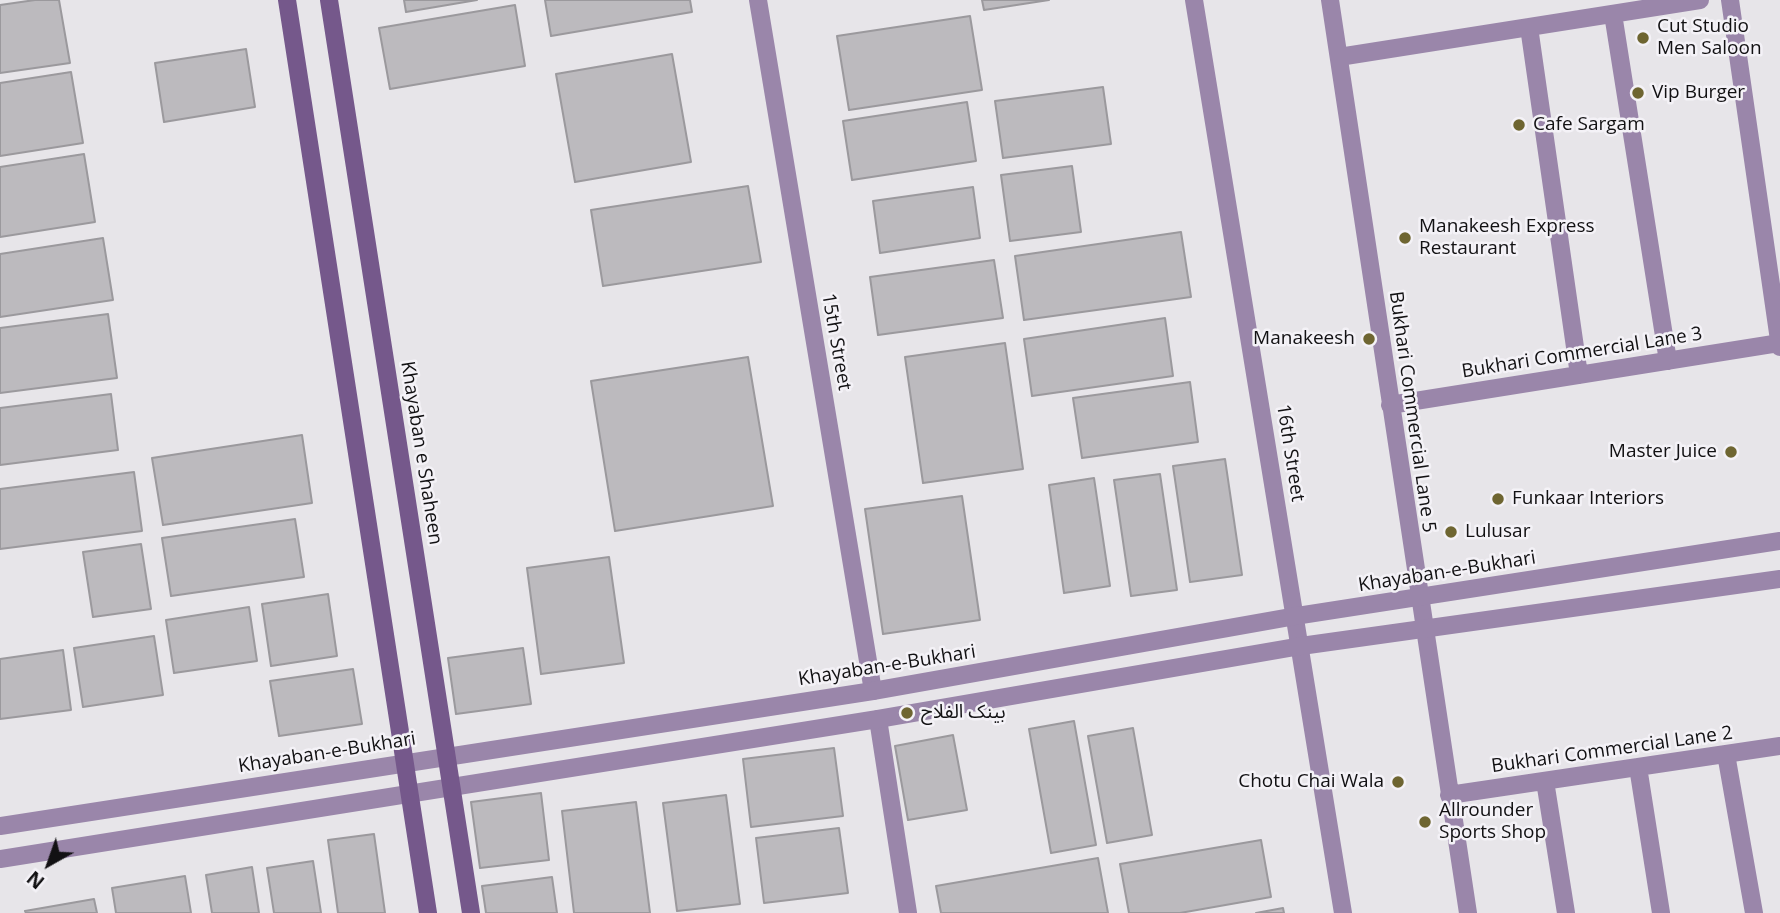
<!DOCTYPE html>
<html>
<head>
<meta charset="utf-8">
<style>
	body { margin:0 }
	#map { position:relative; width:1780px; height:913px; overflow:hidden; background:#e7e5e9; font-family:"Open Sans",sans-serif }
	canvas { display:block }
	.north { position:absolute; left:14px; top:829px; width:70px; height:70px; -webkit-text-stroke:5px #f4f2f7; paint-order:stroke; rotate:220deg; font-size:19px; font-weight:700; line-height:28px; text-align:center; color:#121113 }
	.north::after { content:''; display:block; margin:auto; width:24px; height:32px; background:#121113; clip-path:polygon(50% 0,100% 100%,50% 72%,0 100%) }
</style>
</head>
<body>
<div id="map">
<canvas width="1780" height="913"></canvas>
<div class="north">N</div>
</div>
<script>
const context = document.querySelector('canvas').getContext('2d');
context.lineJoin = 'round';
function fillPath(path, color) { context.fillStyle = color; context.fill(path, 'evenodd'); }
function trace(path, color, width, dash) { context.strokeStyle = color; context.lineWidth = width; context.lineCap = dash ? 'butt' : 'round'; context.setLineDash(dash || []); context.stroke(path); }
function drawText(font, color, halo, rows, align = 'center') {
  context.font = font + ' "Open Sans","Noto Sans Arabic",sans-serif'; context.lineWidth = 5; context.setLineDash([]); context.textBaseline = 'middle'; context.strokeStyle = halo; context.fillStyle = color; for (const [text, x, y, turn = 0] of rows) {
    context.save(); context.translate(x, y); context.rotate((+turn || 0) * Math.PI / 180); context.textAlign = isNaN(turn) ? turn : align; if (halo) context.strokeText(text, 0, 0); context.fillText(text, 0, 0); context.restore();
  }
}
const building = new Path2D(`
	M35 0H59L70 63 0 73V5Z
	M404 0H477L406 12Z
	M545 0H690L692 12 551 36Z
	M982 0H1049L984 10Z
	M515 5 525 66 390 89 379 28Z
	M970 16 982 90 849 110 837 36Z
	M246 49 255 107 164 122 155 63Z
	M672 54 691 162 575 182 556 74Z
	M71 72 83 143 0 156V83Z
	M1103 87 1111 144 1003 158 995 101Z
	M967 102 976 161 852 180 843 121Z
	M84 154 95 222 0 237V167Z
	M1072 166 1081 232 1010 241 1001 175Z
	M748 186 761 262 603 286 591 210Z
	M973 187 980 238 880 253 873 201Z
	M1181 232 1191 297 1024 320 1015 256Z
	M103 238 113 300 0 317V254Z
	M994 260 1003 318 878 335 870 277Z
	M108 314 117 378 0 393V328Z
	M1165 318 1173 376 1032 396 1024 339Z
	M1005 343 1023 469 923 483 905 357Z
	M748 357 773 506 615 531 591 381Z
	M1190 382 1198 442 1082 458 1073 398Z
	M111 394 118 450 0 465V408Z
	M302 435 312 503 163 525 152 458Z
	M1225 459 1242 575 1190 582 1173 466Z
	M134 472 142 531 0 549V489Z
	M1160 474 1177 590 1131 596 1114 480Z
	M1094 478 1110 586 1064 593 1049 485Z
	M962 496 980 620 883 634 865 509Z
	M295 519 304 577 171 596 162 538Z
	M141 544 151 609 93 617 83 552Z
	M609 557 624 663 541 674 527 568Z
	M328 594 337 656 271 666 262 604Z
	M249 607 257 661 174 673 166 620Z
	M154 636 163 695 83 707 74 648Z
	M523 648 531 704 456 714 448 658Z
	M63 650 71 710 0 719V659Z
	M353 669 362 724 279 736 270 681Z
	M1074 721 1096 845 1051 853 1029 729Z
	M1133 728 1152 835 1107 843 1088 736Z
	M953 735 967 810 908 820 895 746Z
	M834 748 843 816 751 827 743 759Z
	M541 793 549 860 480 868 471 802Z
	M726 795 740 904 677 911 663 803Z
	M636 802 650 913H574L562 811Z
	M839 828 848 893 764 903 756 838Z
	M374 834 385 913H338L328 840Z
	M1261 840 1271 897 1180 913H1129L1120 864Z
	M1098 858 1108 913H941L936 886Z
	M313 861 321 913H274L267 868Z
	M252 867 259 913H212L206 875Z
	M185 876 191 913H116L112 888Z
	M552 877 557 913H486L482 886Z
	M94 899 97 913H26L25 911Z
	M1283 908 1284 913H1256Z`);
const minor = new Path2D(`
	M758 0 873 691
	M1194 0 1343 913
	M1330 0 1468 913
	M1730 0 1780 347
	M1613 14 1668 361
	M1529 27 1579 375
	M1339 57 1700 0
	M1390 405 1780 343
	M878 719 908 913
	M1726 754 1754 913
	M1638 767 1661 913
	M1545 781 1566 913
	M1449 795 1780 746`);
const tertiary = new Path2D(`
	M0 826 873 691 1296 616 1780 541
	M0 859 878 719 1301 646 1780 579`);
const secondary = new Path2D(`
	M287 0 428 913
	M329 0 471 913`);
const markers = [
	[1643,38,7,"#6e6531"],
	[1638,93,7,"#6e6531"],
	[1519,125,7,"#6e6531"],
	[1405,238,7,"#6e6531"],
	[1369,339,7,"#6e6531"],
	[1731,452,7,"#6e6531"],
	[1498,499,7,"#6e6531"],
	[1451,532,7,"#6e6531"],
	[907,713,7,"#6e6531"],
	[1398,782,7,"#6e6531"],
	[1425,822,7,"#6e6531"]
];
const poiNames = [
	["Cut Studio",1657,27],
	["Men Saloon",1657,49],
	["Vip Burger",1652,93],
	["Cafe Sargam",1533,125],
	["Manakeesh Express",1419,227],
	["Restaurant",1419,249],
	["Manakeesh",1355,339,"right"],
	["Master Juice",1717,452,"right"],
	["Funkaar Interiors",1512,499],
	["Lulusar",1465,532],
	["بینک الفلاح",921,713],
	["Chotu Chai Wala",1384,782,"right"],
	["Allrounder",1439,811],
	["Sports Shop",1439,833]
];
const streetNames = [
	["15th Street",836,342,80],
	["Bukhari Commercial Lane 3",1582,353,-9],
	["Bukhari Commercial Lane 5",1412,412,82],
	["Khayaban e Shaheen",421,453,81],
	["16th Street",1290,453,81],
	["Khayaban-e-Bukhari",1447,572,-9],
	["Khayaban-e-Bukhari",887,666,-9],
	["Bukhari Commercial Lane 2",1612,750,-8],
	["Khayaban-e-Bukhari",327,753,-9]
];
fillPath(building, '#bcbabe');
trace(building, '#9b999d', 2);
trace(minor, '#9a86aa', 18);
trace(tertiary, '#9a86aa', 18);
trace(secondary, '#75588b', 18);
for (const [x, y, r, color] of markers) { const dot = new Path2D(); dot.arc(x, y, r, 0, 2 * Math.PI); context.fillStyle = color; context.fill(dot); trace(dot, '#f4f2f7', 2.5); }
drawText('19px', '#121113', '#f4f2f7', poiNames, 'left');
drawText('19px', '#121113', '#f4f2f7', streetNames);
</script>
</body>
</html>
